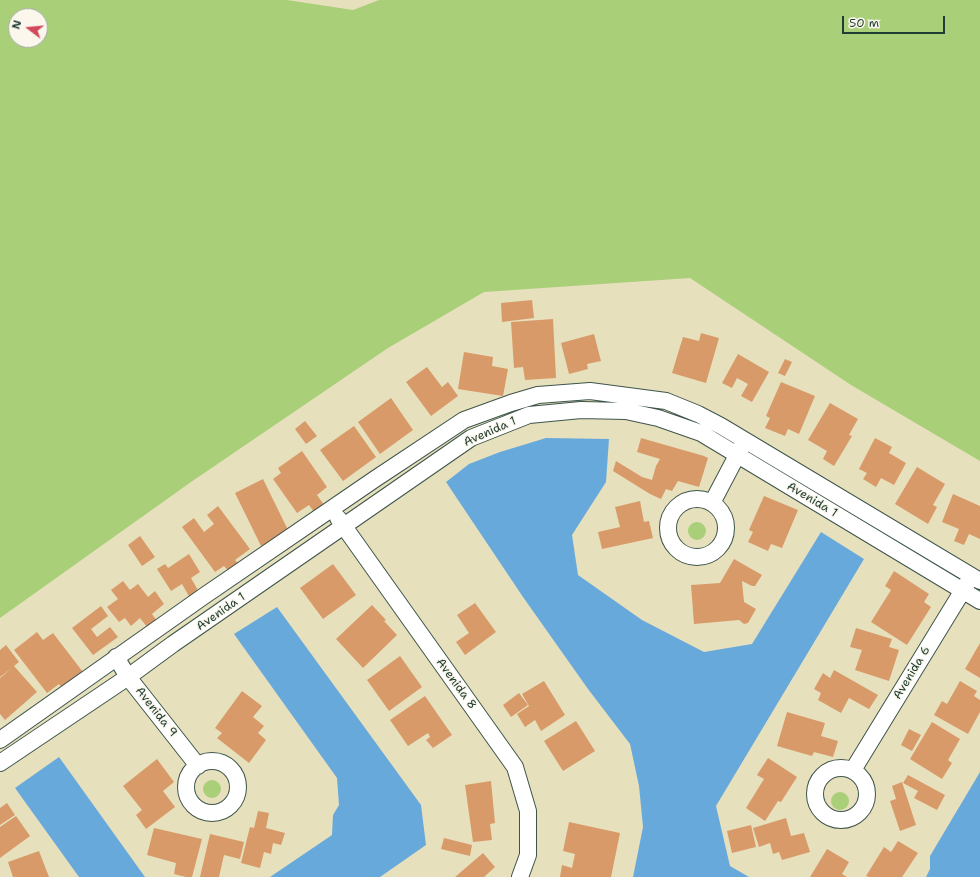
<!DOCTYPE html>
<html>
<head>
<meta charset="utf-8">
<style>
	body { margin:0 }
	#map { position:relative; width:980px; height:877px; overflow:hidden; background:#e7e0bd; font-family:"Shantell Sans",sans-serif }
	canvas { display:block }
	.north { position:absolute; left:8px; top:8px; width:40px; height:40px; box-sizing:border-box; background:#fbf7ec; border:1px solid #a3ada2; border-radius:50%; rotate:286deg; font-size:11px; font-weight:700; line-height:16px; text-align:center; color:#1f3d34 }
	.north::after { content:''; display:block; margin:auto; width:14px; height:18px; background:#d1495b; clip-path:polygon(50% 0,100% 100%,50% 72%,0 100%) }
	.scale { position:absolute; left:842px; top:16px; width:103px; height:18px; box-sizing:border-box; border:2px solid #1f3d34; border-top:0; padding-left:5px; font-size:12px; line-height:14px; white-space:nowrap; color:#1f3d34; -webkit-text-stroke:3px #fbf7ec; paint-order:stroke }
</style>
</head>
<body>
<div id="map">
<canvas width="980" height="877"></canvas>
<div class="north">N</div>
<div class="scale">50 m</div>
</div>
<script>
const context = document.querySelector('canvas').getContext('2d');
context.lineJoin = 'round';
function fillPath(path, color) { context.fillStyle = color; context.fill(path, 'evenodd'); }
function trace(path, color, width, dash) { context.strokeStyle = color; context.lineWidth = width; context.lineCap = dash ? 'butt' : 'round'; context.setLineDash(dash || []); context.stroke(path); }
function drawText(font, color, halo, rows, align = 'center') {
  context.font = font + ' "Shantell Sans",sans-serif'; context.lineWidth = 3; context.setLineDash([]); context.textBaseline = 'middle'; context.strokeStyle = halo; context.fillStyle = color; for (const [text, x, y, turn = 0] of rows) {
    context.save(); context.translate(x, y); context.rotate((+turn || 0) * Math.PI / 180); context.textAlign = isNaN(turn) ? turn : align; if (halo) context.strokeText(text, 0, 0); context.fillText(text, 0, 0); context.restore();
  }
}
const green = new Path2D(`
	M0 0H287L353 10 379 0H980V461L851 385 690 278 484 292 388 348 191 482 0 618ZM16 16H40V40H16Z
	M688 531a9 9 0 1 1 18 0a9 9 0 1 1-18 0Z
	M203 789a9 9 0 1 1 18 0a9 9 0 1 1-18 0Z
	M831 801a9 9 0 1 1 18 0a9 9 0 1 1-18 0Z`);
const water = new Path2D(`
	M546 438 609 439 606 482 572 535 578 575 642 620 704 652 752 644 821 532 864 559 716 806 730 866 749 877H633L643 827 639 786 630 744 588 689 523 597 446 482 469 464 500 452Z
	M277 607 421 805 426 845 380 877H270L332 835 333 815 339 805 337 778 234 634Z
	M59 757 145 877H79L15 788Z
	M980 772V877H926L930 869V856Z`);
const building = new Path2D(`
	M532 300 534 318 502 322 501 303Z
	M553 319 556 378 525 380 523 367 514 368 511 322Z
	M701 333 719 338 706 383 672 373 683 337 699 341Z
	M594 334 601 361 587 364 588 369 569 374 561 343Z
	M464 352 493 357 492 366 508 369 503 396 458 389Z
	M738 354 769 372 752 402 741 396 748 384 737 378 732 388 722 383Z
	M785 359 792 362 785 376 778 373Z
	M427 367 442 387 448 382 458 396 431 416 406 382Z
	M781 382 815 396 799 434 788 429 785 436 765 428 770 418 766 416Z
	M391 398 413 430 380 454 358 422Z
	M830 403 858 419 849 435 852 436 834 466 823 459 827 451 808 440Z
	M305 421 317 436 306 444 295 429Z
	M354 426 376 457 343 481 320 450Z
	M641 438 704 456 708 458 699 487 678 481 672 491 666 489 661 499 650 494 613 471 616 461 642 477 652 480 656 466 660 459 637 452Z
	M875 438 892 447 889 453 906 463 894 485 881 478 876 487 863 479 867 473 859 469Z
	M302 451 327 487 317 495 324 505 314 512 309 505 297 513 273 479 281 473 278 468Z
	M917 467 945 484 933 505 937 507 928 524 895 504Z
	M263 479 289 532 261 546 235 493Z
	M953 494 980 506V539L969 534 964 545 954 541 959 529 942 522Z
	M764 496 798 510 782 548 771 544 768 551 748 542 753 532 749 530Z
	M640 501 644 522 649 521 653 538 602 549 598 532 620 527 615 507Z
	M218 506 250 549 235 560 241 567 231 574 224 566 215 572 182 527 194 518 204 532 214 524 207 515Z
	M140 536 155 557 142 566 128 545Z
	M189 554 200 572 191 578 199 592 190 598 182 584 171 591 157 569 165 564 168 568Z
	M734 559 762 575 755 586H752L742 581 744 602 756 609 748 623 744 624 739 620 694 624 691 585 720 583Z
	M333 564 356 595 323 619 300 588Z
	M894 571 929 594 924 602 931 607 907 645 871 622 891 590 885 586Z
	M123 581 130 590 138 584 148 597 155 591 164 604 152 614 160 625 151 632 140 618 131 626 125 618 119 622 107 607 118 599 111 590Z
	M475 603 496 632 465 655 456 642 469 633 457 615Z
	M372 605 386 620 384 621 397 635 363 668 336 639Z
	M101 606 108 616 91 629 97 637 110 627 118 637 93 655 72 628Z
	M856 628 892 639 889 647 899 650 889 681 855 670 862 650 850 647Z
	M37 632 43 640 53 633 86 676 65 692 59 684 47 693 14 650Z
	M980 643V678L965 669Z
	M6 645 19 662 14 666 37 692 5 720 0 714V678L12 668 0 677V650Z
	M400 656 422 687 389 711 367 680Z
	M834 670 878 695 869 709 849 698 841 713 818 700 821 693 814 689 823 673 830 678Z
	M544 681 565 715 541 731 535 720 525 727 517 714 529 706 522 694Z
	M960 681 977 691 974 696 980 700V712L968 734 934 715 942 701 947 704Z
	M242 691 262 706 253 717 264 726 258 733 266 740 249 763 217 738 222 733 215 728Z
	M519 693 528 705 511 717 503 705Z
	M425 696 452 735 433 748 426 740 430 737 428 733 408 746 390 720Z
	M787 712 825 723 821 736 838 741 833 757 814 752 812 756 777 746Z
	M576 721 595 751 563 771 544 741Z
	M932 722 960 739 948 760 952 763 942 779 910 759Z
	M909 729 921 735 912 751 901 745Z
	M768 758 797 777 781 802 778 801 765 821 746 808 764 779 757 775Z
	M157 759 174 782 163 791 175 807 146 829 136 815 142 810 123 786Z
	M908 775 945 795 937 810 914 798 918 791 903 783Z
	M491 781 495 823 490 824 492 840 473 842 465 785Z
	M902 782 916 825 900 831 890 801 896 799 892 786Z
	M7 803 15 815 0 825V808Z
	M258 811 269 813 266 828 285 833 281 845 273 843 271 854 264 852 260 868 241 863 250 827 254 828Z
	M16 816 30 836 0 858V827Z
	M786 818 791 836 804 833 810 852 782 860 779 852 773 854 770 843 759 847 753 828Z
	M569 822 620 833 611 877H560L562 865 572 868 575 854 563 851Z
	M751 825 756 847 732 853 727 831Z
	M154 828 202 839 192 877H186L174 874 176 863 147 855Z
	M210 834 244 842 240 859 224 855 219 877H200Z
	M444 838 472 845 470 856 441 849Z
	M898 841 918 853 902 877H869L866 876 884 847 891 852Z
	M827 849 849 862 842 874 847 877H810Z
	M39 851 49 877H13L8 862Z
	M483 853 495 867 484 877H455Z`);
const minor = new Path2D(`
	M668 528a29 29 0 1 1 58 0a29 29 0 1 1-58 0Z
	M712 503 742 446
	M338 518 515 767 528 811V855L520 877
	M116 657 128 677 198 766
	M0 740 204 596 375 479 464 420 511 403 538 395 590 391 666 401 698 414 721 426 980 581
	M186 787a26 26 0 1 1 52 0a26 26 0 1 1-52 0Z
	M0 763 128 677 173 644 471 438 529 415 581 410 626 411 658 418 701 433 980 601
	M815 794a26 26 0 1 1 52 0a26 26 0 1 1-52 0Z
	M853 770 968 582`);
const streetNames = [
	["Avenida 1",490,432,-24],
	["Avenida 1",812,500,31],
	["Avenida 1",221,612,-35],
	["Avenida 6",912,673,-59],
	["Avenida 8",456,684,54],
	["Avenida 9",156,712,52]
];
fillPath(green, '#a9cf79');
fillPath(water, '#68a9dc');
fillPath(building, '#d89a69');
trace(minor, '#3d5549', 18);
trace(minor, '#fff', 16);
drawText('12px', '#1f3d34', '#fbf7ec', streetNames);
</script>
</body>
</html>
